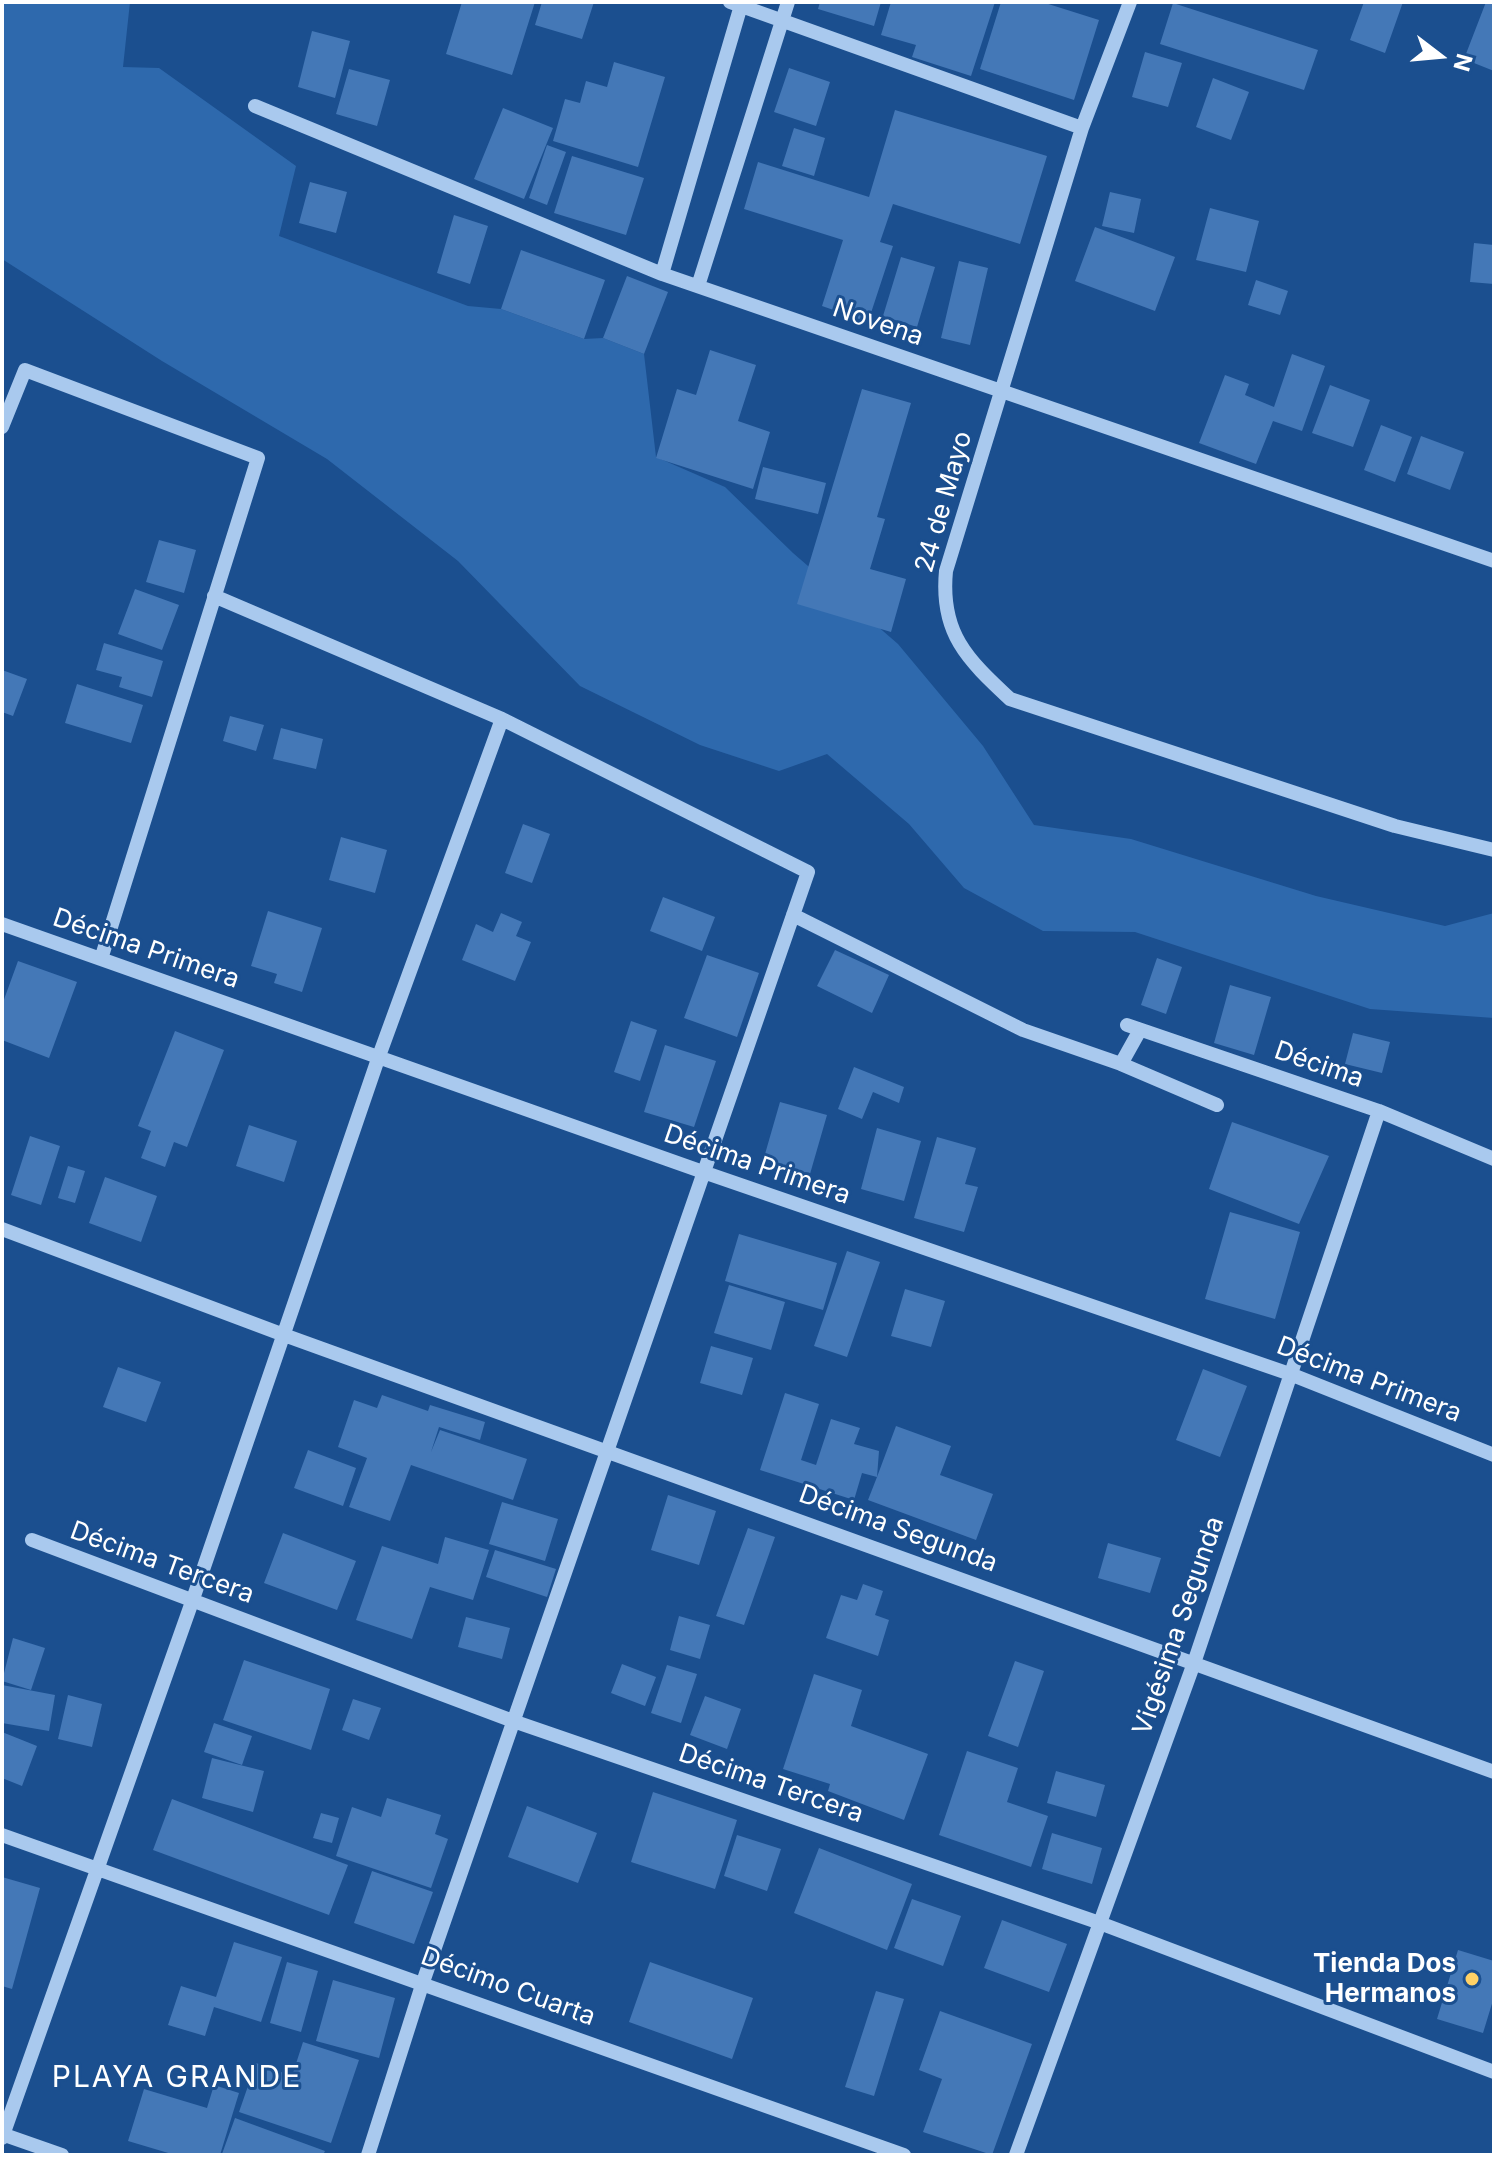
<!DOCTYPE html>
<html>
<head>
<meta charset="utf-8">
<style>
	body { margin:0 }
	#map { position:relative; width:1496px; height:2157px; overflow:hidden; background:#1b4f8f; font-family:Inter,sans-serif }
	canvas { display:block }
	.frame { position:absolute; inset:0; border:4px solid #fff; pointer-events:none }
	.north { position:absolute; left:1400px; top:16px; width:80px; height:80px; -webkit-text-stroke:6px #1b4f8f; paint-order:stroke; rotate:106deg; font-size:22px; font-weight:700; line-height:32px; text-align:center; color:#fff }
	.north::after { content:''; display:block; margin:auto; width:28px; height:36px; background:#fff; clip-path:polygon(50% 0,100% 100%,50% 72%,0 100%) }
</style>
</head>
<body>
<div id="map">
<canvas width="1496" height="2157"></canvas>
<div class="frame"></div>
<div class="north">N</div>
</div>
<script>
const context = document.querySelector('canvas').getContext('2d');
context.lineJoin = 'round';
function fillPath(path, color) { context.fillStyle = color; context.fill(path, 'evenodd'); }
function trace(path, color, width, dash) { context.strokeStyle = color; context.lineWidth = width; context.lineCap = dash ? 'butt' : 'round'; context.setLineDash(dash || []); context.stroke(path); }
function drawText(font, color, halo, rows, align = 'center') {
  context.font = font + ' Inter,sans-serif'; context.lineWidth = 6; context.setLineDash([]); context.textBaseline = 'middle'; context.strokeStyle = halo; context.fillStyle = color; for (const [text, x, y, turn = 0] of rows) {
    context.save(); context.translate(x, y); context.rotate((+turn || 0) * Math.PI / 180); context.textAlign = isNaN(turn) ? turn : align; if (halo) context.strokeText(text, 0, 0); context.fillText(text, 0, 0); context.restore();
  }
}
const green = new Path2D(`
	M2 2H130L123 67 159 68 296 166 279 236 468 306 501 309 584 339 603 338 644 354 656 457 725 487 793 553 898 644 983 746 1034 825 1131 839 1316 896 1445 926 1494 913V1018L1370 1009 1135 932 1043 931 964 888 909 824 827 754 779 771 700 745 580 686 458 561 327 459 162 361 2 259Z`);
const building = new Path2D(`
	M462 2H535L512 75 446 54Z
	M542 2H594L582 39 535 25Z
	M820 2H881L874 26 818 9Z
	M891 2H995L971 76 912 57 916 45 881 35Z
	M1001 2H1042L1099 20 1074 100 980 69Z
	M1364 2H1403L1385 53 1350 40Z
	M1486 2H1494V71L1464 59Z
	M1173 3 1318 50 1304 90 1160 44Z
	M312 31 350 41 335 98 298 87Z
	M1145 52 1182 63 1168 107 1132 97Z
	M614 62 665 77 638 167 553 141 565 99 580 103 586 81 607 87Z
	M789 68 830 82 816 126 774 112Z
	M349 69 390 80 377 126 336 114Z
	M1213 78 1249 92 1231 140 1196 127Z
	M503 108 553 128 524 199 474 179Z
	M895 110 1047 156 1020 244 893 204 880 242 893 246 868 322 822 306 843 240 744 209 758 162 869 197Z
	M794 128 825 138 814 176 782 166Z
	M547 145 566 152 547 205 529 198Z
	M572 156 644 178 626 235 554 213Z
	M310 182 347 192 336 233 299 223Z
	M1110 192 1141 199 1134 233 1102 226Z
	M1210 208 1259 221 1246 272 1196 260Z
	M454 215 488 226 470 284 437 273Z
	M1095 227 1175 257 1155 311 1075 281Z
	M1474 243 1494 245V284L1470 282Z
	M521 250 605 280 584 339 501 309Z
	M901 257 935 267 917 327 883 316Z
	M959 261 988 268 970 345 941 338Z
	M627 276 668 292 644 354 603 338Z
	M1256 280 1288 291 1280 315 1248 305Z
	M710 350 756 365 738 421 770 432 753 489 656 458 677 389 696 395Z
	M1292 354 1325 366 1302 431 1273 421 1256 464 1199 443 1225 375 1249 384 1245 395 1274 407Z
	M1330 385 1370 400 1353 447 1312 433Z
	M862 389 911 403 877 517 885 519 870 569 906 579 891 632 797 604Z
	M1381 425 1412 437 1395 482 1364 470Z
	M1421 436 1464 452 1450 490 1407 474Z
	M763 467 826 483 818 514 755 499Z
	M159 540 196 550 184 593 146 582Z
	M135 589 179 605 162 650 118 634Z
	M104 643 163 661 152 697 119 687 122 677 96 670Z
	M2 670 27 679 13 716 2 712Z
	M77 684 143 705 131 743 65 723Z
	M230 716 264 725 256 751 223 741Z
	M281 728 323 739 316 769 273 759Z
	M523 824 550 834 532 883 505 873Z
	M341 837 387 850 375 893 329 880Z
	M663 897 715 917 702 951 650 931Z
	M268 911 322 928 302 992 274 983 277 974 251 966Z
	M501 913 522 922 516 936 531 942 515 981 462 960 476 924 493 932Z
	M835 950 889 975 872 1013 817 986Z
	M707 955 759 973 737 1037 684 1018Z
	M1157 958 1182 967 1166 1014 1141 1005Z
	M18 961 77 982 49 1058 2 1040V1005Z
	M1230 985 1271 997 1254 1055 1214 1043Z
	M631 1021 657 1030 640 1081 614 1072Z
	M175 1031 224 1050 187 1147 174 1142 165 1167 141 1158 151 1131 138 1126Z
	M1353 1033 1390 1042 1382 1073 1345 1064Z
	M665 1045 716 1061 694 1127 644 1112Z
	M854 1067 904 1087 899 1103 873 1092 862 1119 838 1109Z
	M780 1102 827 1115 810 1174 763 1161Z
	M1232 1122 1329 1156 1299 1224 1209 1189Z
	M249 1125 297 1141 284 1182 236 1166Z
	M877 1128 921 1141 904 1201 861 1189Z
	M30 1136 60 1146 41 1205 11 1195Z
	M937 1137 976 1148 965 1184 978 1187 964 1232 914 1218Z
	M68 1166 85 1171 75 1203 58 1198Z
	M105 1177 157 1196 141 1242 89 1223Z
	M1230 1212 1300 1232 1275 1319 1205 1299Z
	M739 1234 837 1263 823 1310 725 1281Z
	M847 1251 880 1262 847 1357 814 1346Z
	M729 1285 785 1302 771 1350 714 1333Z
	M905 1289 945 1301 931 1347 891 1336Z
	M711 1346 753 1358 742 1395 700 1383Z
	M118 1367 161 1382 146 1422 103 1407Z
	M1203 1369 1247 1386 1220 1457 1176 1440Z
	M785 1393 819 1404 801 1460 816 1465 831 1419 860 1428 854 1444 879 1451 877 1477 896 1426 951 1446 940 1475 993 1494 976 1540 868 1500 877 1477 862 1473 854 1500 760 1470Z
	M382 1395 428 1411 430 1405 485 1422 480 1440 439 1427 431 1452 440 1430 527 1459 513 1500 411 1465 390 1521 349 1507 367 1458 338 1447 354 1400 377 1408Z
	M308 1450 356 1468 343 1506 294 1488Z
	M668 1495 716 1511 699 1565 651 1550Z
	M502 1502 558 1519 545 1561 489 1544Z
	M748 1528 775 1537 744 1625 716 1616Z
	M283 1533 356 1561 337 1610 264 1583Z
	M445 1537 489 1550 473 1600 430 1587 412 1639 356 1620 382 1546 438 1564Z
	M1108 1543 1161 1558 1150 1593 1098 1578Z
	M495 1550 556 1569 547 1597 486 1577Z
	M863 1584 883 1591 875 1615 889 1620 878 1656 826 1638 841 1595 857 1600Z
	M679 1616 710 1625 700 1659 670 1650Z
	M466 1617 510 1628 502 1659 458 1647Z
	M13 1638 45 1648 31 1690 2 1681Z
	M244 1660 330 1689 311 1750 223 1720Z
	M1015 1661 1044 1671 1018 1747 988 1736Z
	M622 1664 656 1677 645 1706 611 1693Z
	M667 1665 697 1674 681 1723 651 1713Z
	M814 1674 862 1690 851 1726 928 1754 904 1820 828 1791 830 1784 783 1769Z
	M2 1685 55 1695 49 1731 2 1723Z
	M68 1695 102 1704 92 1747 58 1739Z
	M705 1696 741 1709 727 1749 690 1735Z
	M353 1699 381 1708 369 1740 342 1730Z
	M214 1723 252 1736 242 1765 204 1752Z
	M2 1732 37 1746 22 1786 2 1778Z
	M967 1751 1018 1768 1007 1802 1048 1816 1031 1867 939 1835Z
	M212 1758 264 1771 253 1812 202 1798Z
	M1056 1771 1105 1785 1096 1817 1047 1803Z
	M653 1792 737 1820 715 1889 631 1862Z
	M387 1798 441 1815 435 1834 448 1839 431 1888 336 1856 352 1807 381 1817Z
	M172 1799 348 1865 329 1915 153 1850Z
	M527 1806 597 1833 578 1883 508 1857Z
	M321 1813 339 1818 332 1843 313 1838Z
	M1052 1833 1102 1848 1092 1884 1042 1869Z
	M737 1835 781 1849 767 1891 724 1876Z
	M819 1848 912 1884 887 1950 794 1913Z
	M372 1871 433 1892 414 1944 354 1923Z
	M2 1877 40 1888 12 1989 2 1986Z
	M912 1899 961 1916 943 1966 894 1948Z
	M1002 1920 1067 1944 1049 1992 984 1968Z
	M234 1942 282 1957 261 2022 214 2007 205 2036 168 2025 181 1986 216 1997Z
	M1458 1950 1494 1961V1997L1483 2033 1437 2019Z
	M287 1962 318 1971 301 2032 270 2023Z
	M650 1962 753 1998 732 2059 629 2022Z
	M333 1980 395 1998 379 2058 316 2041Z
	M876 1991 904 1999 874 2096 845 2087Z
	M940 2011 1032 2044 992 2155 923 2132 942 2079 919 2070Z
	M303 2042 359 2060 331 2143 239 2112 256 2063 292 2076Z
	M214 2085 239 2093 220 2155H175L128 2141 144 2089 207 2108Z
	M235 2118 325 2151 323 2155 222 2154Z`);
const minor = new Path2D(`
	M730 2 1082 128
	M1130 2 1082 128 946 571C940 633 967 659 1010 699L1395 826 1494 850
	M255 106 662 274 1494 561
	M662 274 742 2
	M698 286 788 2
	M2 427 25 370 258 458 101 959
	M214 596 502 719 808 872 423 1982 368 2155
	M793 915 1023 1030 1121 1064 1140 1030
	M2 924 706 1173 1290 1374 1494 1455
	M1127 1025 1379 1111 1494 1159
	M1121 1064 1217 1105
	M2 1229 284 1335 1494 1772
	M32 1540 513 1721 1097 1922 1494 2072
	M2 1835 904 2155
	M2 2134 62 2155
	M2 2138 193 1599 379 1056 502 719
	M1016 2155 1194 1663 1379 1111`);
const markers = [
	[1472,1979,8,"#ffd166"]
];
const streetNames = [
	["Novena",878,323,19],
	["24 de Mayo",944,502,-74],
	["Décima Primera",146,949,19],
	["Décima",1319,1065,19],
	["Décima Primera",757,1165,19],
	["Décima Primera",1369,1380,21],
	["Décima Segunda",898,1529,20],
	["Décima Tercera",162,1563,20],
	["Vigésima Segunda",1179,1626,-71],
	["Décima Tercera",771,1784,19],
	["Décimo Cuarta",508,1987,20]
];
const poiNames = [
	["Tienda Dos",1456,1964],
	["Hermanos",1456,1994]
];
const quarterNames = [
	["PLAYA GRANDE",177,2078]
];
fillPath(green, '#2e69ad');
fillPath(building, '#4478b7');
trace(minor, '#a9c9ee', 14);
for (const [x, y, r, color] of markers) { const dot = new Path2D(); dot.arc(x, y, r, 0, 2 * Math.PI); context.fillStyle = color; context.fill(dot); trace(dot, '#1b4f8f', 3); }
drawText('26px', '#fff', '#1b4f8f', streetNames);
drawText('bold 26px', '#fff', '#1b4f8f', poiNames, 'right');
context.letterSpacing = '2px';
drawText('30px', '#fff', '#1b4f8f', quarterNames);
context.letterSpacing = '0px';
</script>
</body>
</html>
